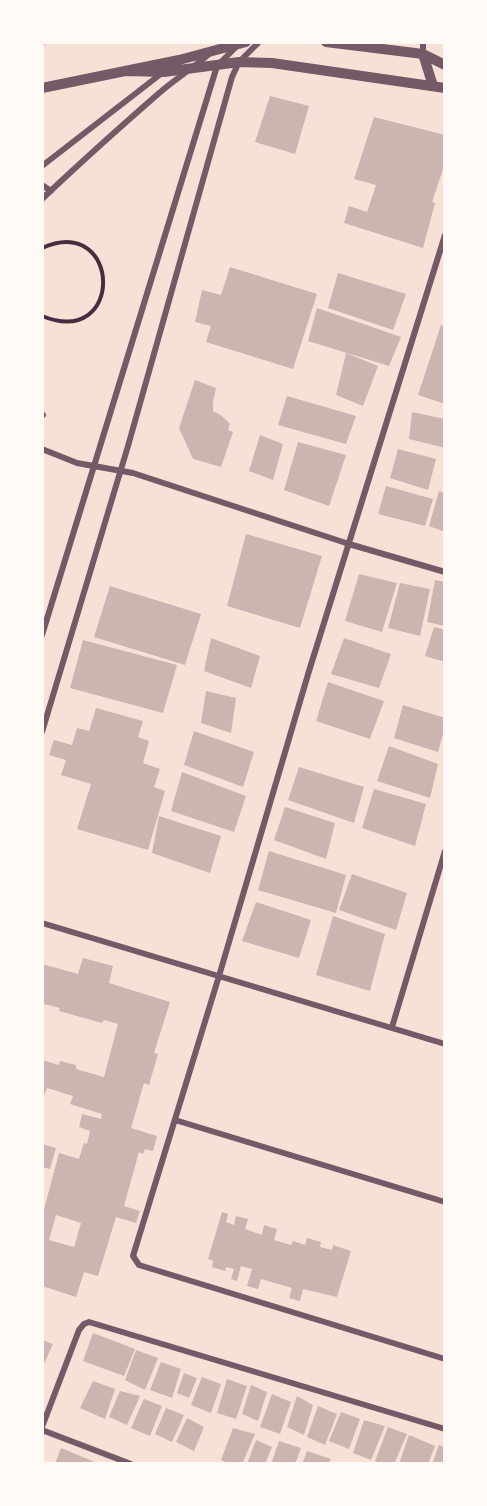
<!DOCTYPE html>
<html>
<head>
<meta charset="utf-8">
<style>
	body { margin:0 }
	#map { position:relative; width:487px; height:1506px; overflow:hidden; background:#f7e1d7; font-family:"Space Grotesk",sans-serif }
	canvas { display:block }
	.frame { position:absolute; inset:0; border:44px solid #fffaf5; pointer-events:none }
</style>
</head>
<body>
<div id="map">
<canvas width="487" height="1506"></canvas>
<div class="frame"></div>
</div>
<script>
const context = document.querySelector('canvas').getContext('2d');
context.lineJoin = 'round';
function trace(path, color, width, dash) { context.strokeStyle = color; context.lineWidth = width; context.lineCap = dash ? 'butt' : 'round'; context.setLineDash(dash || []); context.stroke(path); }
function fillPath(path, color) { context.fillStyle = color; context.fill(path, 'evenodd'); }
const stream = new Path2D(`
	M42 44 44 42`);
const building = new Path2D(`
	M270 96 309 106 295 154 255 142Z
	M374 117 445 135V163L432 202 435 203 423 248 344 223 349 206 367 212 376 185 354 179Z
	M230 267 317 294 293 369 206 342 211 326 195 322 202 290 221 295Z
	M338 273 406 294 393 330 328 308Z
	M317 308 401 337 389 366 308 341Z
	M441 325 445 326V404L418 395Z
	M346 353 378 366 363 406 336 395Z
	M195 380 216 388 213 402V411L222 416 230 424 228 430 233 432 221 467 193 459 179 428Z
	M287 396 356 416 346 444 278 425Z
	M412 412 445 419V448L409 439Z
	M260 435 283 444 273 480 249 471Z
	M298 442 346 455 329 506 284 490Z
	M398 449 436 459 428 490 390 478Z
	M386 486 433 499 425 526 378 514Z
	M439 491 445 493V532L429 526Z
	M246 534 322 556 300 628 227 606Z
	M359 574 397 583 382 632 345 621Z
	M435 580 445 582V626L427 622Z
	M400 583 430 589 420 636 388 628Z
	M110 586 201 614 185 665 94 637Z
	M434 627 445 630V662L425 656Z
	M211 638 260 656 251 688 204 671Z
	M344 638 391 654 379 688 331 674Z
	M83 640 177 665 163 713 70 688Z
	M328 682 384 701 370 739 316 721Z
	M206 691 236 698 231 733 201 723Z
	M403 705 445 718V726L438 752 394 738Z
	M96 708 143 721 138 737 149 741 143 763 160 769 154 787 165 791 148 850 77 829 91 784 61 775 66 760 49 755 54 740 72 745 77 728 89 731Z
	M194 731 254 752 243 787 184 765Z
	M389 746 438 764 430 798 377 781Z
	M299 767 364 787 354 823 288 800Z
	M182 772 246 796 234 832 171 811Z
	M374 789 426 804 415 846 362 828Z
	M285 807 335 823 326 859 274 840Z
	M159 816 221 836 210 873 152 853Z
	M269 851 346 875 336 913 258 890Z
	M352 874 407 893 396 930 339 910Z
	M256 902 311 920 299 958 242 941Z
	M333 916 385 934 370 991 316 975Z
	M83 958 113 966 109 983 170 1002 154 1053 158 1054 149 1085 144 1083 131 1128 157 1136 153 1151 145 1149 143 1154 139 1152 124 1206 140 1211 136 1223 116 1217 98 1276 84 1272 76 1297 42 1286V1217L59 1153 79 1159 84 1143 87 1144 90 1131 79 1127 82 1114 101 1119 102 1114 70 1104 73 1096 47 1088 42 1100V1060L59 1065 60 1061 76 1065V1069L104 1077 118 1024 104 1020 102 1023 59 1011 60 1008 44 1004 42 1008V964L78 974ZM56 1215 81 1223 74 1247 49 1240Z
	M42 1144 56 1148 50 1169 42 1167Z
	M222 1212 228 1214 226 1222 234 1225 236 1216 248 1219 245 1229 262 1235 264 1225 277 1229 274 1240 291 1245 293 1241 305 1245 307 1238 321 1242 320 1247 332 1250 333 1245 351 1251 337 1297 303 1289 300 1301 289 1298 292 1288 261 1279 258 1289 247 1286 252 1269 241 1266 237 1281 231 1279 234 1269 226 1267 225 1271 212 1267 213 1261 208 1259Z
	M93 1333 135 1349 124 1376 83 1361Z
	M42 1340 53 1344 42 1368Z
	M136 1350 158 1358 145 1390 125 1380Z
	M161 1362 181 1369 172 1398 150 1390Z
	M184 1373 197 1378 189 1398 177 1393Z
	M202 1377 221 1384 211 1413 191 1405Z
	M227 1379 247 1386 236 1419 217 1413Z
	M93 1381 115 1389 105 1419 80 1408Z
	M251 1385 267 1392 258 1421 242 1414Z
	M120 1391 140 1396 127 1425 109 1417Z
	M272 1394 291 1402 280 1434 260 1427Z
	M297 1396 313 1405 304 1435 287 1427Z
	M144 1399 162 1406 150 1436 131 1428Z
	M318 1406 337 1414 325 1445 307 1437Z
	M166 1408 184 1415 172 1442 155 1434Z
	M341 1412 360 1419 349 1449 329 1441Z
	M187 1418 204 1427 194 1451 176 1442Z
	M364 1420 385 1426 371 1460 353 1453Z
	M388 1427 407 1434 394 1464H381L375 1461Z
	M233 1428 255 1434 242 1464H229L221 1460Z
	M409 1435 435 1446 428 1464H399Z
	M256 1440 272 1447 265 1464H247Z
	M279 1441 301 1448 295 1464H271Z
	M439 1445 445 1447V1464H432Z
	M61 1448 95 1462 94 1464H55Z
	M307 1451 331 1459 328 1464H302Z`);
const path = new Path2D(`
	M42 248C122 213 125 350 42 316`);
const minor = new Path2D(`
	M423 54V42
	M42 166 162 73
	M42 185 51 191
	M42 199C80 163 119 128 158 94 175 79 193 68 209 54
	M445 235 309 671 219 976 133 1256 139 1265 445 1359
	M42 414 43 415
	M42 449 77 463 133 473 349 544 445 572
	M42 635 217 66 237 46
	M42 732 128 446 232 77 239 62 259 42
	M42 923 445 1044
	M392 1027 445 851
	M175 1120 445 1202
	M42 1427 79 1330 84 1324 89 1322 445 1429
	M42 1430 131 1464`);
const tertiary = new Path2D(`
	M326 42 423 54 445 65
	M423 54 433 86
	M126 71 164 72 239 62 272 63 445 88
	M42 88 179 60 246 42`);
trace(stream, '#dcb8b0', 6);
fillPath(building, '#ccb4b1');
trace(path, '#4a2c40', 4);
trace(minor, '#755966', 6);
trace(tertiary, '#755966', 10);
</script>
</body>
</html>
